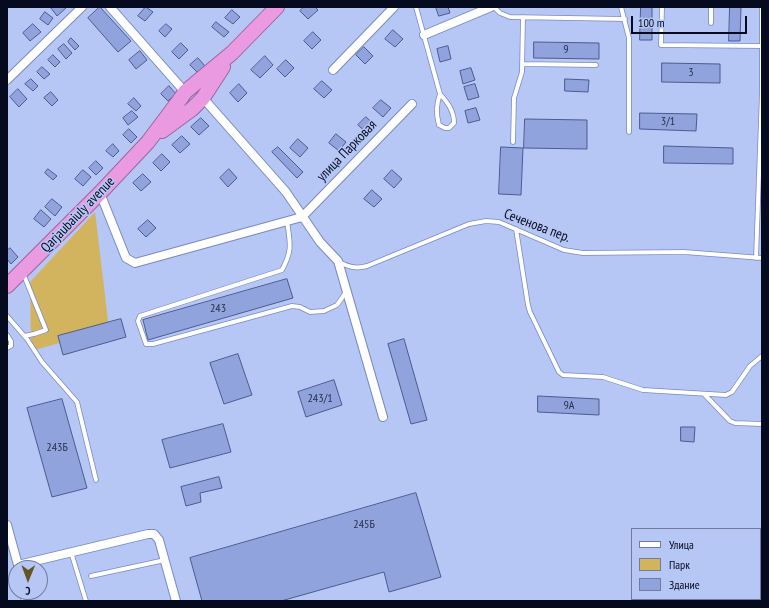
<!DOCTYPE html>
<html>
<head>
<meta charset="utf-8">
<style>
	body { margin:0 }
	#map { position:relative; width:769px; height:608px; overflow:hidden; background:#b6c6f5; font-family:"PT Sans Narrow",sans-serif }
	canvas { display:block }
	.frame { position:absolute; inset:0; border:8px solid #060a1e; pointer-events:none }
	.legend { position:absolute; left:631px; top:528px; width:130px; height:72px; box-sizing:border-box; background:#b6c6f5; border:1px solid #707b9f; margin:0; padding:5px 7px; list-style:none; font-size:12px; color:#060a1e }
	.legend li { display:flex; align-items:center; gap:8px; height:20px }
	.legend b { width:20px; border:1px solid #707b9f }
	.north { position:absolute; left:8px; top:560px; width:40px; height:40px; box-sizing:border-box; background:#b6c6f5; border:1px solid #707b9f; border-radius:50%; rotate:181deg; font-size:11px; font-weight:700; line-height:16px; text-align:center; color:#060a1e }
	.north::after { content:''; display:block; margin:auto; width:14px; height:18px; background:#655421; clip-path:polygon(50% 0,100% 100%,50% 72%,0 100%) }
	.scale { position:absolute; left:631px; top:16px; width:116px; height:18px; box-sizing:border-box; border:2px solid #060a1e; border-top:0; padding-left:5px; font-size:12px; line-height:14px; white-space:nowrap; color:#060a1e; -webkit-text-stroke:3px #b6c6f5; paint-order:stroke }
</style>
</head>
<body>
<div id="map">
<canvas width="769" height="608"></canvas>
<div class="frame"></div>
<ul class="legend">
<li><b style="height:5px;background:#fff"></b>Улица</li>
<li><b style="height:11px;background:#d2b45e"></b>Парк</li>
<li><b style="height:11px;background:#91a3dc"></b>Здание</li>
</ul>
<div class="north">С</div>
<div class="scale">100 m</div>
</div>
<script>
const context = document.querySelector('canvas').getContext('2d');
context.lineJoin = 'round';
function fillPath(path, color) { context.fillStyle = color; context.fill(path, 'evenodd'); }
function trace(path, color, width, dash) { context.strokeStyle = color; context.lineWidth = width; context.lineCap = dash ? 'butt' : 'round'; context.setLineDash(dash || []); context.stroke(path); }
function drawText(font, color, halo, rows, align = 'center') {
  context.font = font + ' "PT Sans Narrow",sans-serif'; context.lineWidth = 3; context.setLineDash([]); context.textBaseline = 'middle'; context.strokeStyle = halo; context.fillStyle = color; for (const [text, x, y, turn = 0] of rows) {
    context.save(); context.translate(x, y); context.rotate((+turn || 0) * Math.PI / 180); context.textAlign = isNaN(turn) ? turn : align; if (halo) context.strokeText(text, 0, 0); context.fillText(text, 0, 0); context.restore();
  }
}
const green = new Path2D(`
	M95 212 109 329 31 351 30 282Z`);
const building = new Path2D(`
	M52 7H64L66 8 57 16 51 8Z
	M100 7 131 41 118 52 88 18Z
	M146 7 153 12 145 21 138 16Z
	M304 7H315L318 10 308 19 300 11Z
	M436 7H448L450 13 439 16Z
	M641 7H652V40H640Z
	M730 7H741L740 41H729Z
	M232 10 240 17 233 24 225 18Z
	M45 12 53 18 48 25 40 19Z
	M216 22 229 32 224 37 212 27Z
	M33 24 41 32 30 41 23 33Z
	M166 24 172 29 165 37 159 31Z
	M393 30 403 39 395 47 385 39Z
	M313 32 321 40 312 49 304 41Z
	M71 38 79 46 75 50 68 42Z
	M534 42 599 43V59L534 58Z
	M181 43 188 50 179 59 172 52Z
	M64 44 72 53 66 59 58 49Z
	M448 46 451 59 440 62 437 49Z
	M364 47 373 56 365 64 356 55Z
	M140 51 147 60 136 69 129 60Z
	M53 55 60 62 55 67 48 60Z
	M265 56 273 65 260 78 251 70Z
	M198 58 205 66 198 73 190 65Z
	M286 60 294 68 285 77 277 69Z
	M662 63 720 64V83L662 82Z
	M42 67 50 74 44 79 37 72Z
	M471 68 475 80 463 84 460 71Z
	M31 79 38 86 33 91 25 84Z
	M565 79 589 80 588 92 565 91Z
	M322 81 332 90 324 98 314 89Z
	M239 84 247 93 238 102 230 93Z
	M475 84 479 97 468 100 464 87Z
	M169 86 176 94 168 101 161 94Z
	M18 89 27 99 19 107 10 97Z
	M51 92 58 100 52 106 44 98Z
	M134 98 141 106 136 111 128 104Z
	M381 100 391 108 383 117 373 108Z
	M476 108 480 120 468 123 465 111Z
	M132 111 138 117 128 125 123 118Z
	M640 113 697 114 696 131 640 129Z
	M366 117 375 125 368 134 358 125Z
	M201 118 209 126 199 135 191 127Z
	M525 119 587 120V149L524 148Z
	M129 129 137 137 131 143 123 135Z
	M336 134 346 142 339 151 329 143Z
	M182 136 190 144 180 153 172 145Z
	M298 139 308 148 300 157 290 148Z
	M113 144 119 151 113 157 106 151Z
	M664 146 733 148V164L664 163Z
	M278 147 303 172 297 178 272 152Z
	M501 147 523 148 521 195 499 194Z
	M162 154 170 162 161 171 153 163Z
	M96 161 103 168 96 175 89 168Z
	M48 169 57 176 53 180 45 173Z
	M229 169 237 178 228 187 220 178Z
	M83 170 91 177 83 186 75 179Z
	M392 170 402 179 394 188 384 179Z
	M143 174 151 182 141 191 133 183Z
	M372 190 382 199 374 207 364 199Z
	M52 199 62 207 55 216 45 207Z
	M41 210 51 219 44 227 34 219Z
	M148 220 156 228 146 237 138 229Z
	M10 248 18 257 11 264 7 259V251Z
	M287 279 293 298 148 340 143 320Z
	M121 319 126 337 63 355 58 336Z
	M404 339 427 420 411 424 388 344Z
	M238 354 252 395 224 404 210 363Z
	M334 380 342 405 306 417 298 392Z
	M538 396 599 399V415L538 412Z
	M62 399 87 488 52 497 27 408Z
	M223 424 231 452 170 468 162 440Z
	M681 427H695L694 442 681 441Z
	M219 477 222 488 200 493 201 502 186 506 181 487Z
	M416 493 441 577 389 592 384 572 281 601H202L190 558Z`);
const lane = new Path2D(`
	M416 7 440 94C448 103 454 111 454 123L449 128H445L439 125C436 113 436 105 440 94
	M494 7 500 13 510 17 625 19
	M621 7 629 38V132
	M662 7 661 45 762 46
	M711 23V7
	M522 64 596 65
	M513 142 514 98 522 72 523 17
	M287 221C290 243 293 250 282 270L140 316 138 321 146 344H153L292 306 300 307 310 312 324 311 337 305 346 292
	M516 229 528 305 530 312 559 372 563 375 603 377 643 390 726 395 732 392 750 366 762 356
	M756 258 762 92V7
	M339 262C349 267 356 269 367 266L469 224 486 221 499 222 564 250 583 253 684 252 762 258
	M23 273 46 330 34 334 24 336
	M7 316 27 339 42 362 77 402 96 480
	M7 335 11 341V346L7 348
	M704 394 730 421 735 423 762 424
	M71 552 86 601
	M91 576 165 560
	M22 592 24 601H23`);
const street = new Path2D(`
	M110 7 185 92
	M424 35 491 7
	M333 70 394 7
	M7 80 82 7
	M203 98 286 192 320 242 338 261 383 417
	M100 193 126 258 135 263 302 217 412 104
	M7 525 18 565 148 534H154L159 540 176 601`);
const highway = new Path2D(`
	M162 131 192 109 203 98 223 67
	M7 286 100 193 148 142 181 98 185 92 232 53 277 7`);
const numberNames = [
	["9",566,50],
	["3",691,73],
	["3/1",668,122],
	["243",218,309],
	["243/1",320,399],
	["9А",569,406],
	["243Б",57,448],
	["245Б",364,525]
];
const streetNames = [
	["улица Парковая",347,151,-46],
	["Qarjaubaiuly avenue",78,215,-46],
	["Сеченова пер.",537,226,21]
];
fillPath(green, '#d2b45e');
fillPath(building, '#91a3dc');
trace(building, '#4c5b8f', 1);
trace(lane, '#798ac1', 5.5);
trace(street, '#798ac1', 10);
trace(highway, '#9a689d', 16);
trace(lane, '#fff', 4);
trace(street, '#fff', 8);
trace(highway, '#e99ae1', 14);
drawText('12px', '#29304e', null, numberNames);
drawText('14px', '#060a1e', '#b6c6f5', streetNames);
</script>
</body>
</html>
